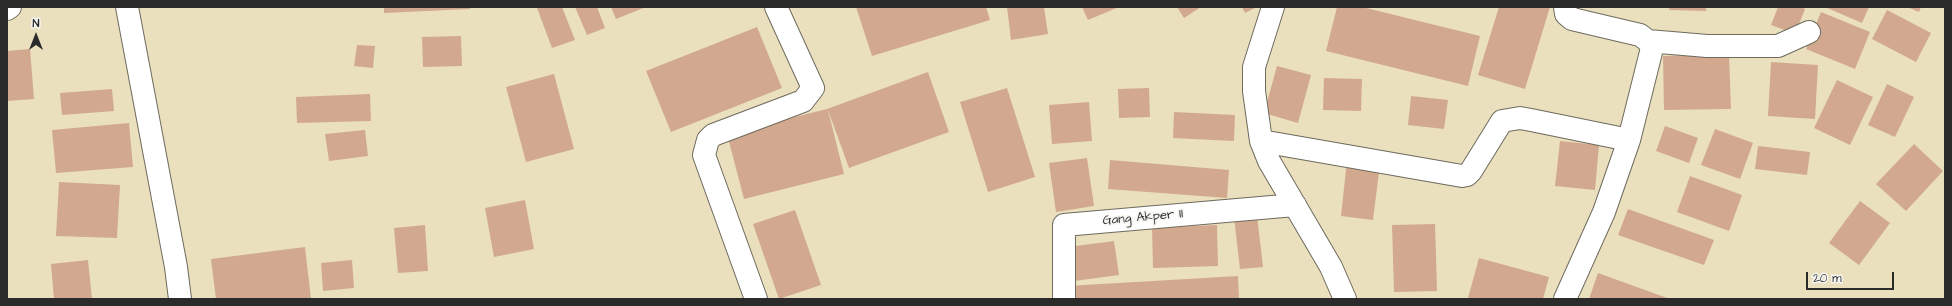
<!DOCTYPE html>
<html>
<head>
<meta charset="utf-8">
<style>
	body { margin:0 }
	#map { position:relative; width:1952px; height:306px; overflow:hidden; background:#eae0be; font-family:"Architects Daughter",sans-serif }
	canvas { display:block }
	.frame { position:absolute; inset:0; border:8px solid #2b2b2b; pointer-events:none }
	.north { position:absolute; left:16px; top:16px; width:40px; height:40px; -webkit-text-stroke:3px #f6f6f2; paint-order:stroke; rotate:0deg; font-size:11px; font-weight:700; line-height:16px; text-align:center; color:#2b2b2b }
	.north::after { content:''; display:block; margin:auto; width:14px; height:18px; background:#2b2b2b; clip-path:polygon(50% 0,100% 100%,50% 72%,0 100%) }
	.scale { position:absolute; left:1806px; top:272px; width:88px; height:18px; box-sizing:border-box; border:2px solid #2b2b2b; border-top:0; padding-left:5px; font-size:12px; line-height:14px; white-space:nowrap; color:#2b2b2b; -webkit-text-stroke:3px #f6f6f2; paint-order:stroke }
</style>
</head>
<body>
<div id="map">
<canvas width="1952" height="306"></canvas>
<div class="frame"></div>
<div class="north">N</div>
<div class="scale">20 m</div>
</div>
<script>
const context = document.querySelector('canvas').getContext('2d');
context.lineJoin = 'round';
function fillPath(path, color) { context.fillStyle = color; context.fill(path, 'evenodd'); }
function trace(path, color, width, dash) { context.strokeStyle = color; context.lineWidth = width; context.lineCap = dash ? 'butt' : 'round'; context.setLineDash(dash || []); context.stroke(path); }
function drawText(font, color, halo, rows, align = 'center') {
  context.font = font + ' "Architects Daughter",sans-serif'; context.lineWidth = 3.5; context.setLineDash([]); context.textBaseline = 'middle'; context.strokeStyle = halo; context.fillStyle = color; for (const [text, x, y, turn = 0] of rows) {
    context.save(); context.translate(x, y); context.rotate((+turn || 0) * Math.PI / 180); context.textAlign = isNaN(turn) ? turn : align; if (halo) context.strokeText(text, 0, 0); context.fillText(text, 0, 0); context.restore();
  }
}
const building = new Path2D(`
	M384 7H470V9L384 13Z
	M540 7H562L575 40 552 48 537 8Z
	M575 7H597L605 28 587 35Z
	M611 7H646L616 19Z
	M856 7H986L990 20 872 56Z
	M1007 7H1044L1048 34 1011 40Z
	M1082 7H1119L1088 20Z
	M1177 7H1201L1184 18Z
	M1242 7H1257L1245 13Z
	M1337 7H1362L1480 36 1468 86 1326 51Z
	M1499 7H1550L1525 89 1478 75Z
	M1670 7H1706V11L1669 10Z
	M1778 7H1801L1805 9 1795 34 1771 25Z
	M1825 7H1869L1862 23Z
	M1907 7H1921L1919 12Z
	M1887 10 1931 33 1916 62 1872 39Z
	M1821 12 1870 32 1855 69 1806 49Z
	M757 27 782 88 671 132 646 71Z
	M461 36 462 66 423 67 422 37Z
	M357 45 375 46 373 68 354 66Z
	M30 49 34 99 7 101V51Z
	M1729 54 1731 109 1664 110 1663 56Z
	M1771 62 1818 65 1815 119 1768 116Z
	M1277 66 1311 75 1298 123 1264 113Z
	M928 72 949 132 849 168 828 110 844 174 744 199 727 134 827 109Z
	M554 74 574 149 526 162 506 87Z
	M1324 78 1362 79 1361 111 1323 110Z
	M1837 80 1873 97 1850 145 1814 128Z
	M1887 84 1914 97 1895 137 1868 125Z
	M1007 88 1035 177 988 192 960 102Z
	M1149 88 1150 117 1119 118 1118 89Z
	M112 89 114 111 62 115 60 93Z
	M370 94 371 121 297 123 296 97Z
	M1411 96 1448 100 1444 129 1408 125Z
	M1089 102 1092 141 1052 144 1049 105Z
	M1174 112 1235 115 1234 141 1173 138Z
	M129 123 133 167 56 173 52 130Z
	M1665 126 1698 138 1689 163 1656 151Z
	M1715 129 1753 143 1740 179 1701 165Z
	M365 130 368 156 329 161 325 134Z
	M1560 141 1599 145 1595 190 1555 186Z
	M1914 144 1943 171 1906 211 1876 184Z
	M1758 146 1810 152 1807 175 1755 169Z
	M1087 158 1094 206 1056 212 1049 163Z
	M1110 160 1229 170 1227 198 1108 189Z
	M1347 160 1380 164 1373 220 1341 216Z
	M1690 176 1742 195 1729 231 1677 212Z
	M59 182 120 185 117 238 56 236Z
	M525 200 534 249 494 257 485 208Z
	M1860 201 1890 223 1859 265 1829 243Z
	M1628 209 1714 240 1704 265 1618 235Z
	M795 210 821 285 779 299 753 224Z
	M1257 215 1263 267 1240 269 1234 217Z
	M1435 224 1437 291 1394 292 1392 225Z
	M425 225 428 271 398 273 394 228Z
	M1217 225 1218 266 1153 268 1152 228Z
	M1114 241 1119 275 1074 281 1068 247Z
	M305 247 311 299H216L211 259Z
	M1479 258 1549 277 1543 299 1468 298Z
	M88 260 92 299H54L51 264Z
	M352 260 354 288 323 291 321 263Z
	M1598 273 1670 299H1589Z
	M1238 276 1239 299H1068L1067 286Z`);
const minor = new Path2D(`
	M127 7 176 267 180 299
	M1273 7 1254 67V91L1261 141 1269 161 1331 267 1345 299
	M1565 7 1566 14 1572 19 1640 35 1648 41 1652 48 1629 140 1604 212 1565 299
	M7 9 10 7
	M1648 41 1707 46H1778L1809 32
	M1261 141 1462 176 1467 175 1471 171 1502 121 1520 118 1531 120 1629 140
	M756 299 704 155 708 140 713 135 803 101 813 88 776 7
	M1064 299V225L1295 205`);
const streetNames = [
	["Gang Akper II",1143,218,-5]
];
fillPath(building, '#d2a98e');
trace(minor, '#6e6a5e', 24);
trace(minor, '#fff', 22);
drawText('13px', '#2b2b2b', '#f6f6f2', streetNames);
</script>
</body>
</html>
